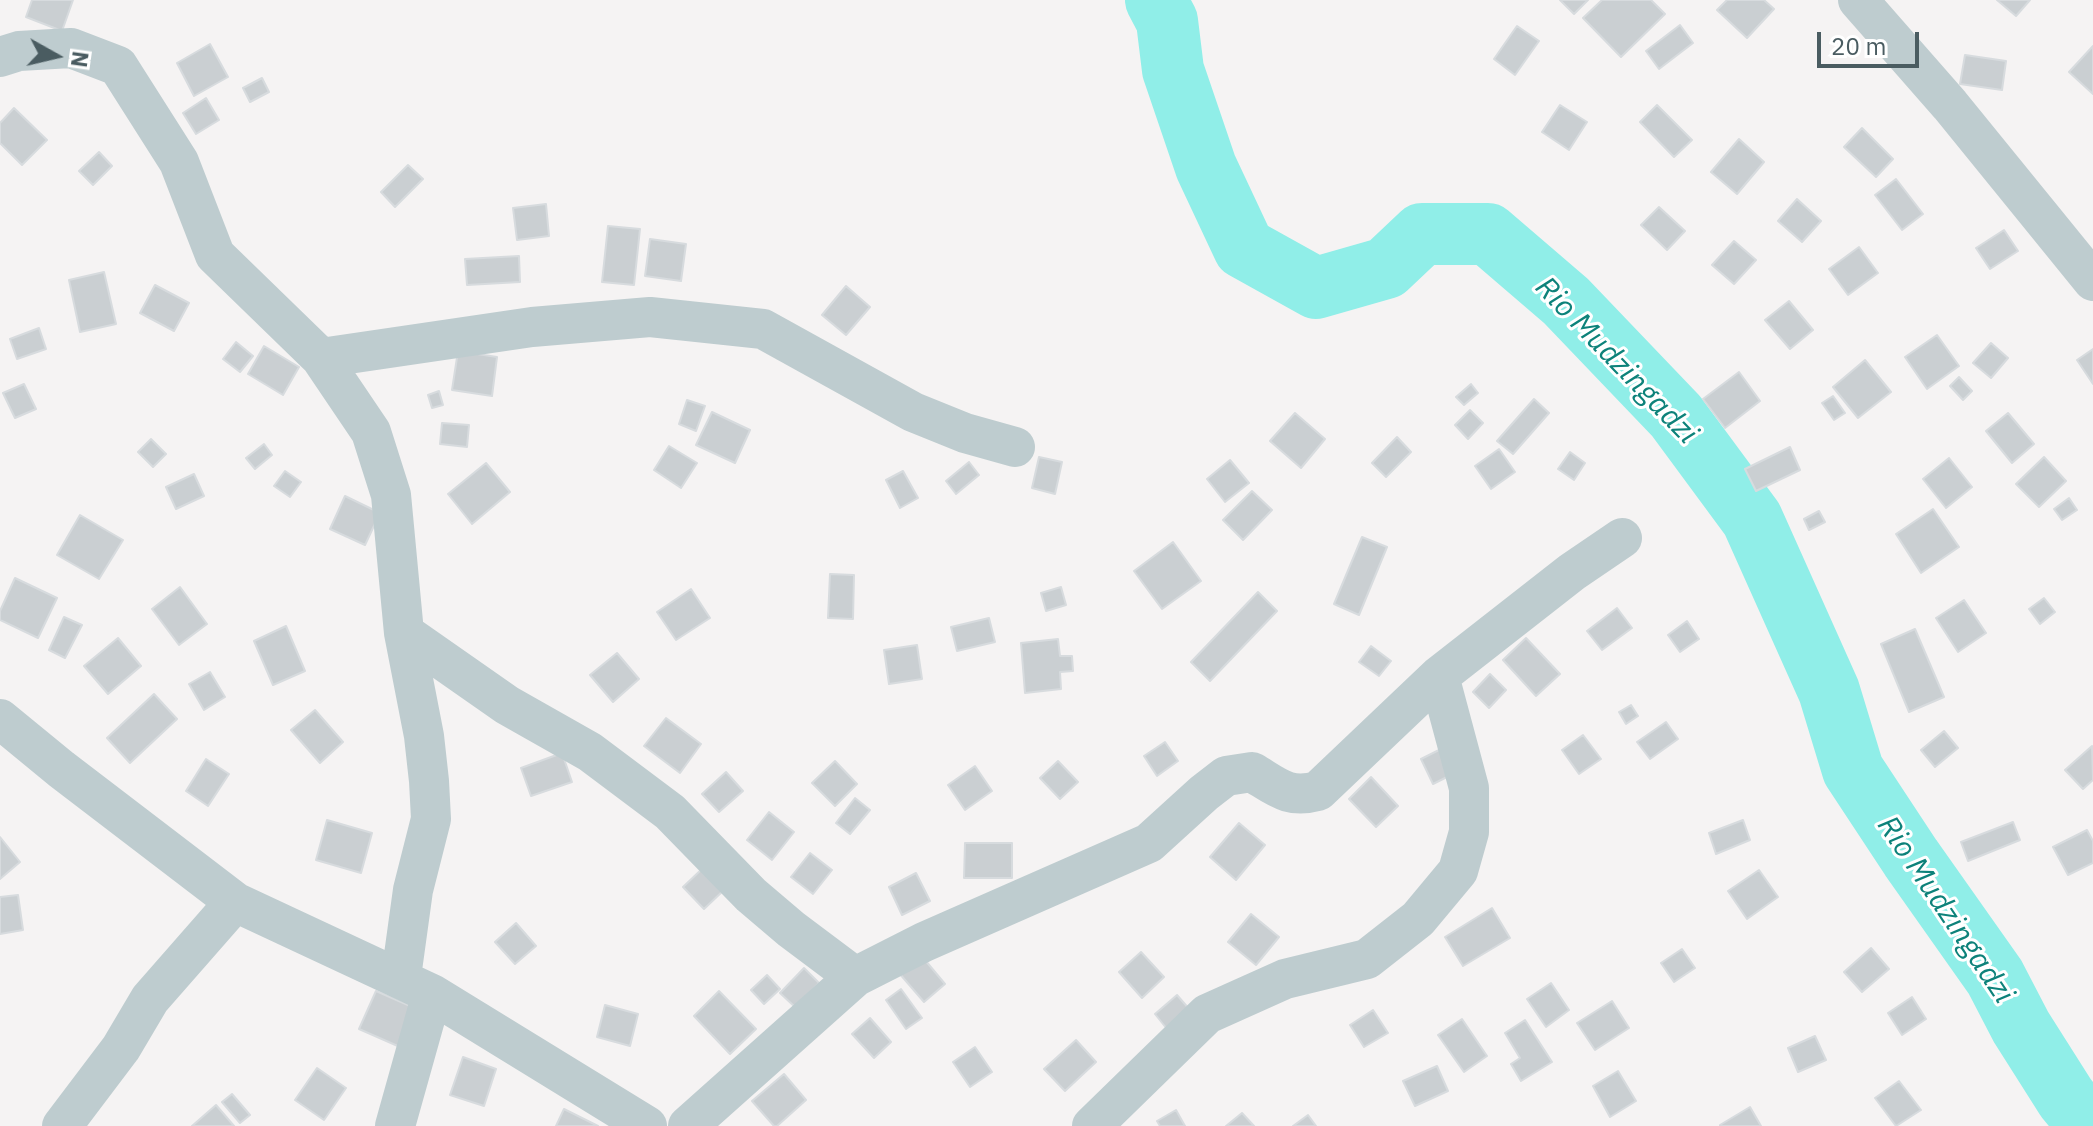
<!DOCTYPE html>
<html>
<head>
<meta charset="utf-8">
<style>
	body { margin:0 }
	#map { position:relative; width:2093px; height:1126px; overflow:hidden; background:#f5f3f3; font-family:"IBM Plex Sans",sans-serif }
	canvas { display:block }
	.north { position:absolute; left:16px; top:16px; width:80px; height:80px; -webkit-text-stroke:6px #fff; paint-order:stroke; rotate:98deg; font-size:22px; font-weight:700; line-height:32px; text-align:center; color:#4a5c61 }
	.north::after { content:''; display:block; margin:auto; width:28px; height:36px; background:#4a5c61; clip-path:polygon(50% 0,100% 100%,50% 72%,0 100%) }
	.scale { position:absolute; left:1817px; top:32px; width:102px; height:36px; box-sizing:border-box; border:4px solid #4a5c61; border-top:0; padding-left:10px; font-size:24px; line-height:28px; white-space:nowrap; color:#4a5c61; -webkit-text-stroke:6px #fff; paint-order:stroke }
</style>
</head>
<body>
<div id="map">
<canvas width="2093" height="1126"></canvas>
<div class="north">N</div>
<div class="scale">20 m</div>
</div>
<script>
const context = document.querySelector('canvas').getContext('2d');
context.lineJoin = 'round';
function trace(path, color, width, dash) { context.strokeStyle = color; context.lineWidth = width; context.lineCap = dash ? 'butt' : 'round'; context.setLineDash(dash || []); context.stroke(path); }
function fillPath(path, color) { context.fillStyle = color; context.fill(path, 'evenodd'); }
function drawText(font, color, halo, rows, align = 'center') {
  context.font = font + ' "IBM Plex Sans",sans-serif'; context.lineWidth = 6; context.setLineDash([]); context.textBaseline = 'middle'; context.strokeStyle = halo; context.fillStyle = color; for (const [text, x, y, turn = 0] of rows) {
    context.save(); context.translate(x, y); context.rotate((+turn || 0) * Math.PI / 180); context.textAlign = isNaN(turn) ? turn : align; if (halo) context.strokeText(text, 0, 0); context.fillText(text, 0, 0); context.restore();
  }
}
const river = new Path2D(`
	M1156 0 1167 21 1173 70 1206 167 1244 248 1316 288 1386 268 1422 234H1488L1566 301 1676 416 1752 519 1829 691 1853 770 1911 858 1995 977 2021 1027 2066 1098 2089 1126`);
const building = new Path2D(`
	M32 0H73L62 31 26 17Z
	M1560 0H1588L1574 14Z
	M1602 0H1651L1665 14 1621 57 1583 18Z
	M1727 0H1764L1774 9 1747 38 1717 10Z
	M1997 0H2030L2016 16Z
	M1680 25 1693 43 1659 69 1646 51Z
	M1517 26 1539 41 1515 75 1494 59Z
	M210 44 228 77 194 96 177 63Z
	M2093 46V94L2069 72Z
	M1965 55 2006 61 2002 90 1960 84Z
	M262 78 269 92 250 102 243 88Z
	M206 98 219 120 196 134 183 113Z
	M1560 105 1587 122 1569 150 1542 132Z
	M1657 105 1692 140 1674 157 1640 122Z
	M14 108 47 140 22 165 0 143V123Z
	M1862 128 1893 159 1876 177 1844 147Z
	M1739 139 1764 162 1737 194 1711 172Z
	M99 152 112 166 93 185 79 171Z
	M408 165 423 179 395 207 381 192Z
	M1896 179 1923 214 1902 230 1875 195Z
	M1797 199 1821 221 1802 242 1778 221Z
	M546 204 549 236 517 240 513 208Z
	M1659 207 1685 231 1667 250 1641 225Z
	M608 226 640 229 634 285 602 282Z
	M2004 230 2018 251 1990 269 1976 248Z
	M650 239 686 244 681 281 645 276Z
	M1734 241 1756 260 1734 284 1712 265Z
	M1859 247 1878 273 1848 295 1829 269Z
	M519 256 520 282 467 285 465 259Z
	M104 272 116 324 80 332 69 280Z
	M155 285 189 303 174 331 140 313Z
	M846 286 870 307 846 335 822 315Z
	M1789 301 1813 330 1790 349 1765 320Z
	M39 328 46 349 17 359 10 339Z
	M1937 335 1959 366 1927 389 1905 357Z
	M236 342 253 356 240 372 223 359Z
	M1991 343 2008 358 1991 378 1973 363Z
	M264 346 299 367 283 395 248 374Z
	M2093 349V384L2077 360Z
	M458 351 497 357 492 396 452 390Z
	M1865 360 1891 392 1858 418 1833 387Z
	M1739 372 1760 401 1725 428 1703 399Z
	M1959 377 1972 391 1963 400 1950 386Z
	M24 384 36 409 15 418 3 393Z
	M1471 384 1478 393 1464 405 1456 397Z
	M439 391 443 405 432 408 428 395Z
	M1833 396 1845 413 1834 420 1822 403Z
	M1534 399 1549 413 1513 454 1497 441Z
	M687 400 705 406 696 431 679 424Z
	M1470 410 1483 423 1468 439 1455 425Z
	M712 412 750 430 735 463 696 445Z
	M1295 413 1325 439 1301 468 1270 441Z
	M2008 413 2034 444 2012 463 1986 431Z
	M442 423 469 425 467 447 440 444Z
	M1397 437 1411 452 1386 477 1372 463Z
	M151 439 166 454 153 467 138 452Z
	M264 444 272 455 255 469 246 458Z
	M669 446 697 463 681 488 654 470Z
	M1790 447 1800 470 1756 491 1745 469Z
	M1499 449 1515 472 1491 489 1475 466Z
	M1570 452 1585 463 1574 480 1558 469Z
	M1039 457 1062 462 1055 494 1032 488Z
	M2044 457 2066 481 2039 507 2016 484Z
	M1949 458 1972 487 1946 508 1923 479Z
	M1230 460 1249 483 1225 502 1207 479Z
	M969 462 979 475 956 494 946 481Z
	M486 463 510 492 472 524 448 494Z
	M285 471 301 482 290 497 274 486Z
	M903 471 918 498 900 508 886 480Z
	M194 474 204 496 176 509 166 487Z
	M1252 491 1272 510 1243 540 1223 520Z
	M345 496 380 513 365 545 330 529Z
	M2069 498 2077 510 2062 520 2054 509Z
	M1933 509 1959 547 1921 573 1896 534Z
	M1819 511 1825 522 1809 530 1804 519Z
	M80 515 123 540 99 579 57 555Z
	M1362 537 1387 547 1359 615 1334 604Z
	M1173 542 1201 581 1162 609 1134 571Z
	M830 574 854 575 853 619 828 618Z
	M15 578 57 598 38 638 0 620V611Z
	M180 587 207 624 179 645 152 609Z
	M1061 587 1066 605 1046 611 1041 593Z
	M691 589 710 618 676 640 657 612Z
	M1258 592 1277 611 1210 681 1191 662Z
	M2044 598 2055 612 2040 624 2029 609Z
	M1964 600 1986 633 1958 652 1936 618Z
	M1617 608 1632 628 1602 650 1587 631Z
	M64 617 82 625 65 658 49 650Z
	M989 618 995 642 957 651 951 627Z
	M1687 621 1699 639 1680 652 1668 635Z
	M286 626 305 671 273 685 254 641Z
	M1915 629 1944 697 1909 712 1881 644Z
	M118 638 141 666 108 694 84 666Z
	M1526 638 1560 674 1536 696 1503 660Z
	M1058 639 1060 656H1072L1073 671 1060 672 1061 689 1025 693 1021 643Z
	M917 645 922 679 889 684 884 650Z
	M1371 646 1391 661 1379 676 1359 662Z
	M617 653 639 679 613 702 590 675Z
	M210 672 225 697 204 710 189 684Z
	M1490 674 1506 690 1489 708 1473 692Z
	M154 694 177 719 130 763 107 738Z
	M1631 705 1638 716 1626 724 1619 712Z
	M315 710 343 742 320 763 291 730Z
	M666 718 701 744 680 773 644 746Z
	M1666 722 1678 739 1650 759 1637 742Z
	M1944 731 1958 748 1935 767 1921 750Z
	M1583 735 1601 759 1579 774 1562 750Z
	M1165 742 1178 761 1157 776 1144 756Z
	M1447 746 1459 771 1433 784 1421 759Z
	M2092 746 2093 780 2083 789 2065 770Z
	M562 753 572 782 531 796 521 768Z
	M206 759 229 774 208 806 186 791Z
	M835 761 857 784 835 806 812 783Z
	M1058 761 1078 782 1060 799 1040 778Z
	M975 766 992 791 965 810 948 785Z
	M726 772 743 791 719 812 702 794Z
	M1371 777 1398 806 1376 827 1349 799Z
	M855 798 870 810 850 834 836 823Z
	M769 812 794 832 772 860 747 840Z
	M327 820 372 833 361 873 316 860Z
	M1743 820 1750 840 1716 854 1709 833Z
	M2013 822 2020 840 1968 861 1961 842Z
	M1239 823 1265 845 1236 880 1210 857Z
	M2087 830 2093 841V863L2068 875 2053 847Z
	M0 837 20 862 0 879Z
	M965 843H1012V878H964Z
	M810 853 832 870 813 894 791 877Z
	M703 868 724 890 704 909 683 887Z
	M1759 870 1778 897 1747 919 1728 891Z
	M916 873 930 901 902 915 889 887Z
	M18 895 23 930 0 934V897Z
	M1492 908 1510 938 1463 966 1445 937Z
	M1251 914 1279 937 1256 965 1228 942Z
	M516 923 536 946 515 964 495 942Z
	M1871 948 1889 969 1862 992 1844 972Z
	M1682 949 1695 968 1674 982 1661 963Z
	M1141 952 1164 977 1142 998 1119 972Z
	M920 954 945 984 924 1002 899 973Z
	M804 968 819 983 795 1007 780 993Z
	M767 975 780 989 764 1004 751 990Z
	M1551 983 1569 1010 1546 1027 1527 999Z
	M901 989 922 1018 906 1029 886 1000Z
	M376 991 417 1009 400 1047 359 1029Z
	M719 991 756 1029 730 1054 694 1016Z
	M1177 995 1190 1010 1167 1029 1155 1014Z
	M1912 997 1926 1019 1902 1035 1888 1013Z
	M1612 1001 1629 1028 1595 1050 1577 1023Z
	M605 1005 638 1014 630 1046 597 1037Z
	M1373 1010 1388 1033 1364 1047 1350 1025Z
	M870 1018 891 1042 874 1058 852 1034Z
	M1462 1019 1487 1056 1464 1072 1438 1035Z
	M1525 1020 1552 1062 1521 1081 1511 1064 1520 1058 1505 1033Z
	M1815 1036 1826 1060 1798 1072 1788 1048Z
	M1076 1040 1096 1062 1065 1091 1044 1069Z
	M975 1047 992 1072 970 1087 953 1062Z
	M463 1057 496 1069 484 1106 450 1095Z
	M1437 1066 1448 1091 1415 1106 1403 1081Z
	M317 1068 346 1088 324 1120 295 1100Z
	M1618 1071 1636 1101 1610 1117 1593 1086Z
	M784 1074 806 1100 777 1126H774L752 1101Z
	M1899 1081 1921 1110 1896 1126 1875 1098Z
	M232 1094 250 1115 240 1123 222 1102Z
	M216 1105 234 1126H192Z
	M1750 1107 1761 1126H1720V1125Z
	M564 1109 598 1126H556Z
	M1176 1110 1185 1126H1160L1157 1121Z
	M1242 1113 1254 1126H1226Z
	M1308 1115 1316 1126H1293Z`);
const minor = new Path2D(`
	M1858 0 1950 105 2093 281
	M0 57 19 51 71 48 118 66 179 162 215 255 321 358 371 432 391 495 404 633 424 736 429 781 431 819 413 890 401 977
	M321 358 532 327 650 317 763 329 913 412 965 433 1015 447
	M404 633 507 705 590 752 670 812 751 895 791 929 855 977
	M0 719 61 769 235 902 432 994 647 1126
	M62 1126 121 1048 150 999 235 902
	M395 1126 432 994
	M688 1126 855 977 924 942 1149 843 1204 793 1226 776 1252 772C1277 787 1288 799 1318 791L1439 676 1572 572 1622 538
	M1092 1126 1207 1014 1285 979 1367 959 1418 919 1458 871 1469 832V788L1439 676`);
const waterNames = [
	["Rio Mudzingadzi",1616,361,46],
	["Rio Mudzingadzi",1945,910,56]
];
trace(river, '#90eee8', 62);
fillPath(building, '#cacfd2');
trace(building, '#d7dbde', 2);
trace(minor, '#becccf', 40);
drawText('italic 30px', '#0d827a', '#fff', waterNames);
</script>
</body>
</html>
